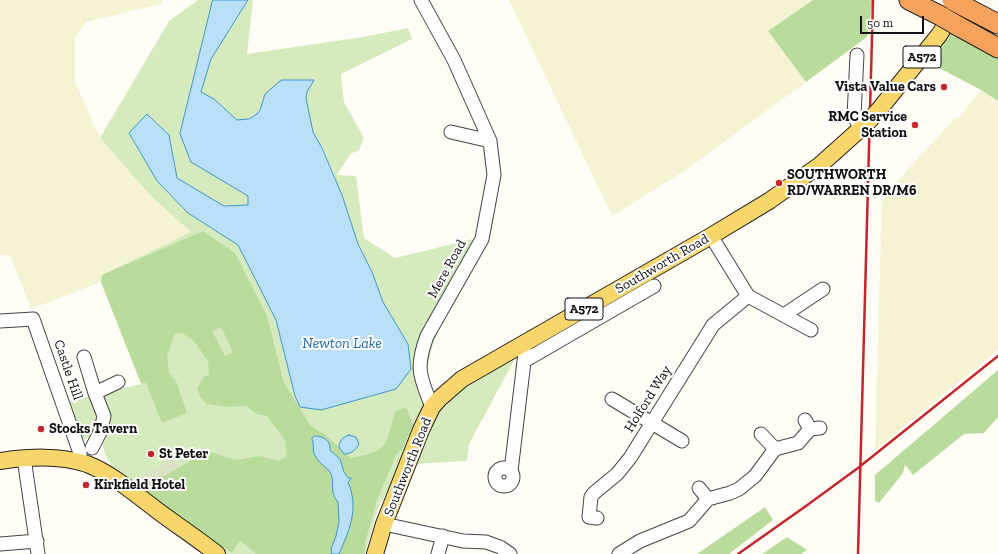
<!DOCTYPE html>
<html>
<head>
<meta charset="utf-8">
<style>
	body { margin:0 }
	#map { position:relative; width:998px; height:554px; overflow:hidden; background:#fffdf5; font-family:"Zilla Slab",serif }
	canvas { display:block }
	.scale { position:absolute; left:860px; top:16px; width:64px; height:18px; box-sizing:border-box; border:2px solid #111; border-top:0; padding-left:5px; font-size:12px; line-height:14px; white-space:nowrap; color:#111; -webkit-text-stroke:3px #fff; paint-order:stroke }
</style>
</head>
<body>
<div id="map">
<canvas width="998" height="554"></canvas>
<div class="scale">50 m</div>
</div>
<script>
const context = document.querySelector('canvas').getContext('2d');
context.lineJoin = 'round';
function fillPath(path, color) { context.fillStyle = color; context.fill(path, 'evenodd'); }
function trace(path, color, width, dash) { context.strokeStyle = color; context.lineWidth = width; context.lineCap = dash ? 'butt' : 'round'; context.setLineDash(dash || []); context.stroke(path); }
function drawText(font, color, halo, rows, align = 'center') {
  context.font = font + ' "Zilla Slab",serif'; context.lineWidth = 4; context.setLineDash([]); context.textBaseline = 'middle'; context.strokeStyle = halo; context.fillStyle = color; for (const [text, x, y, turn = 0] of rows) {
    context.save(); context.translate(x, y); context.rotate((+turn || 0) * Math.PI / 180); context.textAlign = isNaN(turn) ? turn : align; if (halo) context.strokeText(text, 0, 0); context.fillText(text, 0, 0); context.restore();
  }
}
const farmland = new Path2D(`
	M0 0H163L161 4 86 22 75 38V82L100 138 152 197 191 232 102 275 101 282 31 309 10 255H0Z
	M509 0H813L768 31 806 82 683 172 612 216Z
	M981 90 998 101V350L875 450 882 198 956 117 958 119Z`);
const green = new Path2D(`
	M198 0H213L180 135 191 162 248 196V205L224 206 176 178 169 135 147 114 129 134 157 181 188 213 238 245 276 320 295 396 408 345 383 302 372 272 358 244 342 195 323 148 313 132 306 98 307 92 265 94C259 113 259 119 237 120L214 99 201 92 211 59 248 0H253L247 54 363 37 408 28 412 39 341 74 344 102 364 138 359 150 350 154 337 175 356 176 364 238 395 258 473 239 432 348 424 380 440 406 447 394 519 351 469 444 467 461 413 464 402 463 378 508 365 554H221L136 495 111 465 105 454 100 434 79 441 70 401 141 384 101 282 102 275 191 232 152 197 100 138 169 21Z`);
const forest = new Path2D(`
	M813 0H873L867 37 806 82 768 31Z
	M950 32 998 59V101L981 90 928 62Z
	M203 231 235 253 267 316 284 383 310 425 327 436 351 458C361 456 374 454 382 447 389 441 392 420 396 411L406 407 413 424 403 448 396 455 377 500 365 543V554H256L240 540 232 553 171 514 133 483 136 479 152 481 166 475 208 451 235 460 260 456 278 461 287 456 285 440 267 416 257 414 246 406 229 407 207 404 201 398 197 389 203 378 209 374 208 361 194 341 182 333H175L167 356 169 373 176 381 187 413 162 423 146 383H141L101 282 102 275ZM221 327 233 352 225 356 212 331Z
	M998 370V417L984 433 964 434 913 475 905 465 903 473 879 503 875 501V475Z
	M765 507 773 520 729 554H697Z
	M787 537 807 550 801 554H762Z`);
const cemetery = new Path2D(`
	M173 458 178 468C164 476 152 483 136 479Z`);
const water = new Path2D(`
	M213 0H248L211 59 201 92 214 99 237 120 249 119 257 114 260 110 265 94 281 80H314L307 92 306 98 313 132 322 148 342 195 358 244 372 272 383 302 408 344 411 369 396 389 321 410 300 407 295 396 276 320 238 245 188 213 157 181 129 133 147 114 169 135 177 178 224 206 248 205V196L191 162 180 134Z
	M349 435 356 437 359 444C356 450 351 454 344 454L339 447C339 441 343 437 349 435Z
	M315 436C324 436 331 441 330 450L340 459 344 472 348 478H351V479L348 482C359 508 350 529 339 554H331L332 552 331 549 336 536 339 522 338 502C329 492 335 483 331 474 328 468 320 464 316 457 311 451 315 445 312 439Z`);
const minor = new Path2D(`
	M421 0 454 60 490 141 494 175 482 239 427 336C415 368 420 377 432 407
	M857 55 854 116 860 128
	M451 132 490 141
	M711 236 748 296 811 330
	M784 315 823 289
	M0 321 33 319 80 453V463
	M84 357 95 393
	M524 361 654 286
	M612 399 682 441
	M805 420 810 429 820 428
	M761 434 775 449
	M92 448 101 430 104 416 95 393 118 382
	M24 458 38 554
	M495 477a9 9 0 1 1 18 0a9 9 0 1 1-18 0Z
	M511 471 525 353
	M699 488 708 499
	M597 518 589 517 591 497 594 493 617 474 630 458 713 325 748 296
	M384 524 463 541 486 542 500 547 510 554
	M0 544 37 541
	M438 554 443 536
	M619 554 640 541 689 521 708 499 730 493 739 489 755 476 775 449 798 443 810 429`);
const major = new Path2D(`
	M878 111 939 35 955 10
	M0 461C30 457 58 455 87 464 111 473 138 496 158 511 178 526 198 539 217 554
	M375 554 384 524 421 430 432 407 439 399 462 379 711 236 769 201 820 165 867 123`);
const highway = new Path2D(`
	M909 0 939 15
	M969 9 998 24
	M958 26 998 48`);
const rail = new Path2D(`
	M738 554 806 506 858 468 998 356
	M858 554 873 0`);
const majorBridge = new Path2D(`
	M867 123 878 111`);
const highwayBridge = new Path2D(`
	M952 0 969 9
	M939 15 958 26`);
const markers = [
	[944,87,4,"#c4262e"],
	[915,125,4,"#c4262e"],
	[779,183,4,"#c4262e"],
	[41,429,4,"#c4262e"],
	[151,454,4,"#c4262e"],
	[86,485,4,"#c4262e"]
];
const shields = [
	[922,57,38],
	[584,309,38]
];
const shieldNames = [
	["A572",922,57],
	["A572",584,309]
];
const poiNames = [
	["Vista Value Cars",936,87,"right"],
	["RMC Service",907,117,"right"],
	["Station",907,133,"right"],
	["SOUTHWORTH",787,175],
	["RD/WARREN DR/M6",787,191],
	["Stocks Tavern",49,429],
	["St Peter",159,454],
	["Kirkfield Hotel",94,485]
];
const streetNames = [
	["Southworth Road",662,264,-30],
	["Mere Road",447,269,-61],
	["Castle Hill",68,370,71],
	["Holford Way",648,399,-58],
	["Southworth Road",408,467,-68]
];
const waterNames = [
	["Newton Lake",342,344]
];
fillPath(farmland, '#f6f3d4');
fillPath(green, '#d5ebbd');
fillPath(forest, '#b9dc9c');
fillPath(cemetery, '#d9e3c4');
fillPath(water, '#b9e0f7');
trace(water, '#3f96cf', 1);
trace(minor, '#444', 15);
trace(major, '#222', 18);
trace(highway, '#222', 21);
trace(minor, '#fff', 13);
trace(major, '#f9d66b', 16);
trace(highway, '#f5a25d', 19);
trace(rail, '#c4262e', 2.5);
trace(majorBridge, '#222', 18, []);
trace(highwayBridge, '#222', 21, []);
trace(majorBridge, '#f9d66b', 16);
trace(highwayBridge, '#f5a25d', 19);
for (const [x, y, r, color] of markers) { const dot = new Path2D(); dot.arc(x, y, r, 0, 2 * Math.PI); context.fillStyle = color; context.fill(dot); trace(dot, '#fff', 1.5); }
for (const [x, y, w] of shields) { const box = new Path2D(); box.roundRect(x - w / 2, y - 11, w, 22, 3); context.fillStyle = '#fff'; context.fill(box); trace(box, '#111', 1); }
drawText('bold 13px', '#111', null, shieldNames);
drawText('bold 14px', '#111', '#fff', poiNames, 'left');
drawText('14px', '#111', '#fff', streetNames);
drawText('italic 15px', '#1768a6', '#fff', waterNames);
</script>
</body>
</html>
